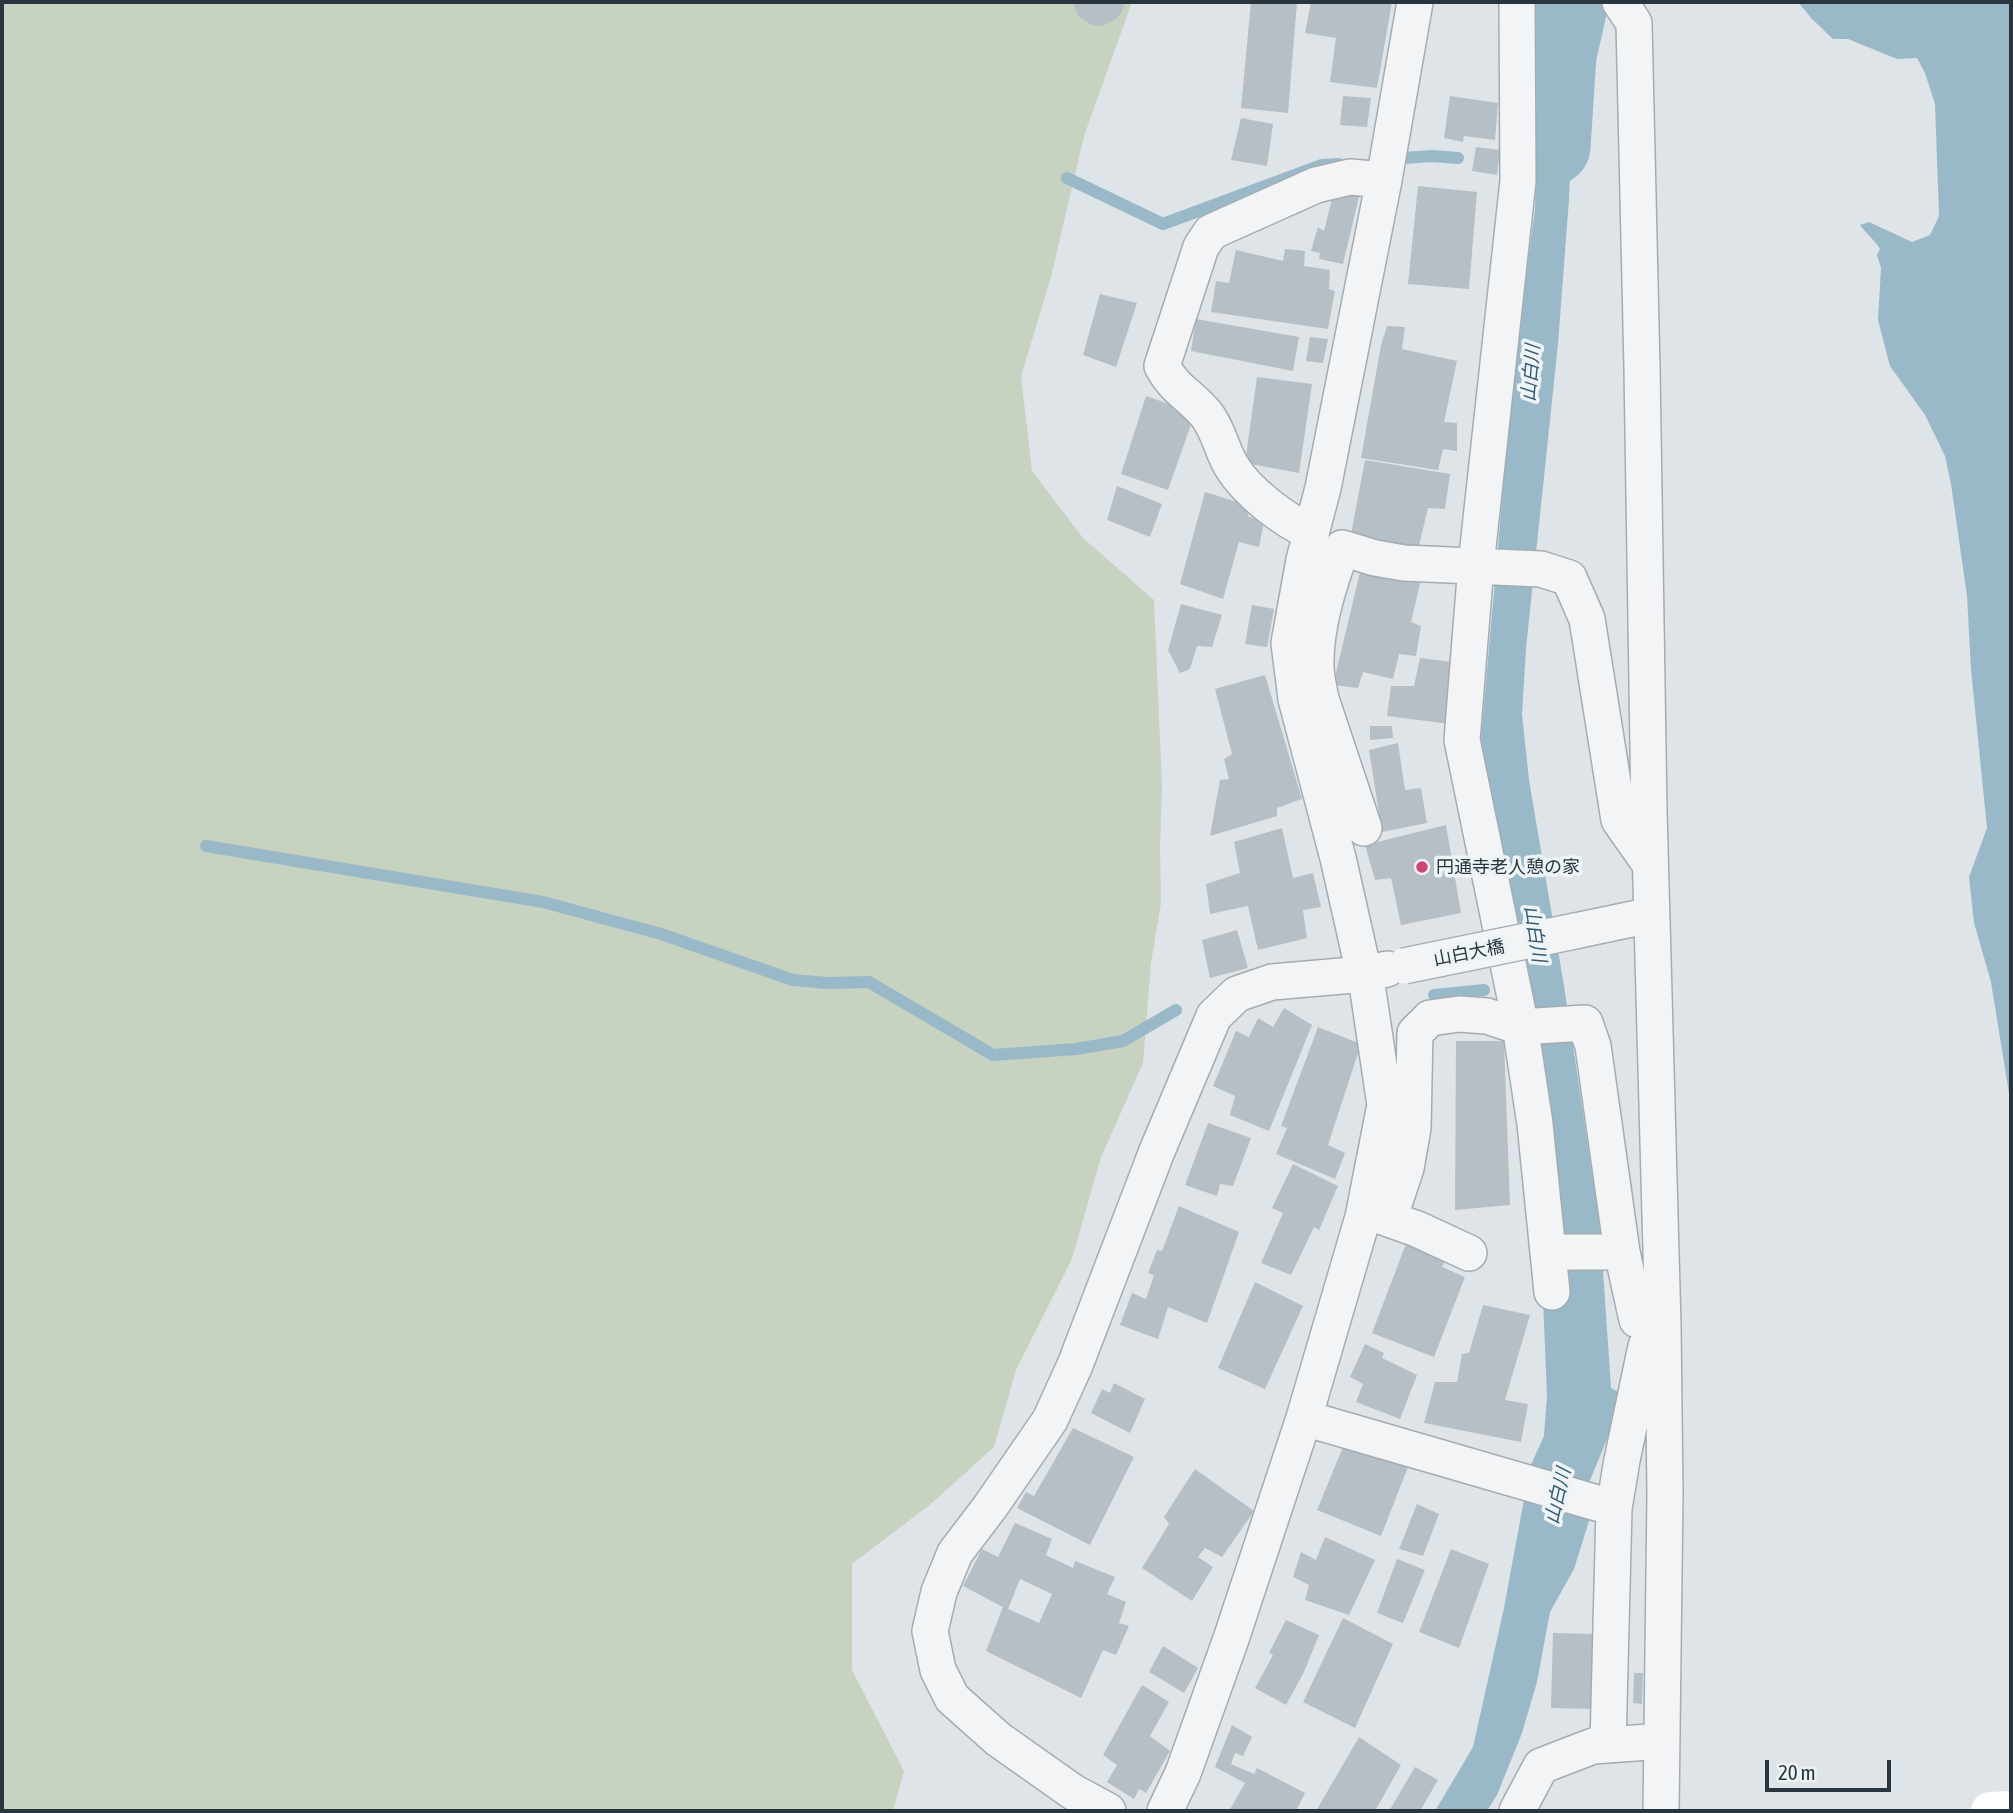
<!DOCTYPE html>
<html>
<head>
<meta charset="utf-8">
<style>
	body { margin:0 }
	#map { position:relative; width:2013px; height:1813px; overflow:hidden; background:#dfe4e8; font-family:"Asap Condensed",sans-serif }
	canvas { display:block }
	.frame { position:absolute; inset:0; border:4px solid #28353f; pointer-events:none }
	.scale { position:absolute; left:1765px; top:1760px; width:126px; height:32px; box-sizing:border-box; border:4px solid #28353f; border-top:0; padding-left:9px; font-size:21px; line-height:24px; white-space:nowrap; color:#28353f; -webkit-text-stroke:5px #eef3f6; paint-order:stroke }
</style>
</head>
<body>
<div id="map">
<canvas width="2013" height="1813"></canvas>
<div class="frame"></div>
<div class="scale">20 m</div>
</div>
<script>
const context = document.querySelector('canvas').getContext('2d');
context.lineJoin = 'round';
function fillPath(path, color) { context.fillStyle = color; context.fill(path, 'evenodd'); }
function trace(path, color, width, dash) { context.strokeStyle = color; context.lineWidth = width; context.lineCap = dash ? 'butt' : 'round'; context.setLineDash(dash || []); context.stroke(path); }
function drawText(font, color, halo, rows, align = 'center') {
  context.font = font + ' "Asap Condensed","Noto Sans JP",sans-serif'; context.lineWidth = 7; context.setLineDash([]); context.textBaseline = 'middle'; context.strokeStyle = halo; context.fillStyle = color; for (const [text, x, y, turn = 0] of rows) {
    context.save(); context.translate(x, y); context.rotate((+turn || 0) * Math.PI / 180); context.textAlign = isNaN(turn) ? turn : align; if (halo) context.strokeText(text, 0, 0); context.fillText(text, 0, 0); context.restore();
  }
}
const green = new Path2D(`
	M2 2H1132L1084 136 1051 277 1021 376 1032 471 1083 538 1154 600 1162 786 1160 847 1161 903 1151 963 1143 1063 1101 1157 1072 1259 1016 1370 994 1447 932 1503 852 1564V1670L904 1771 893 1811H2Z`);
const water = new Path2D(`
	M1798 2H2011V1106L1991 982 1974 923 1969 877 1987 828 1971 670 1967 596 1951 484 1945 456 1925 415 1890 366 1878 320 1881 268 1877 255 1880 249C1874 239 1867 235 1860 225L1869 222 1912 242 1930 235 1939 216 1935 104 1925 73 1917 58 1897 59 1848 39H1833L1812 19Z
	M1547 43 1578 50 1575 59 1569 199 1558 344 1526 648 1522 714 1529 780 1564 986 1600 1226 1611 1388 1625 1396 1588 1485 1590 1518 1574 1569 1550 1612 1537 1682 1522 1733 1497 1795 1487 1811H1435L1473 1747 1504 1608 1530 1467 1544 1436 1547 1395 1543 1301 1569 1298 1561 1217 1481 738 1514 366 1535 209 1538 53Z`);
const stream = new Path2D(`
	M1389 159 1432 156 1458 158
	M1067 178 1163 224 1322 165 1339 164
	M206 846 543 902 661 934 793 980 828 983 869 982 993 1055 1076 1049 1123 1041 1176 1010
	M1434 995 1484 990`);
const river = new Path2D(`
	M1553 147 1559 55 1571 2`);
const building = new Path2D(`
	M1073 2H1124V5L1121 13 1116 19 1101 26 1092 25 1078 16Z
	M1251 2H1297L1288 113 1241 108Z
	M1311 2H1392L1377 88 1330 82 1336 38 1305 33Z
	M1343 96 1371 98 1367 127 1340 125Z
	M1450 96 1498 103 1495 140 1464 136 1463 142 1444 138Z
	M1241 118 1273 124 1267 166 1231 160Z
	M1476 147 1500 150 1497 175 1472 171Z
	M1418 186 1477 192 1469 289 1408 284Z
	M1334 191 1359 197 1343 264 1319 259 1320 253 1311 251 1318 227 1324 231Z
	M1285 249 1305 251 1304 266 1330 270 1329 289 1335 291 1328 329 1211 312 1216 281 1229 283 1236 250 1283 261Z
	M1100 294 1137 303 1116 367 1083 355Z
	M1196 319 1299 337 1293 371 1191 351Z
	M1387 326 1405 327 1402 349 1457 361 1444 422 1457 423V451L1443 449 1438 470 1361 458 1381 345Z
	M1310 337 1328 339 1323 363 1306 361Z
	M1257 377 1312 384 1299 473 1245 463Z
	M1146 396 1195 413 1168 490 1121 474Z
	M1365 460 1450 474 1445 509 1428 508 1418 550 1351 534Z
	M1117 486 1162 504 1150 537 1107 520Z
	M1205 492 1250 506 1248 516 1264 522 1259 547 1239 542 1223 599 1180 584Z
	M1361 568 1421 580 1411 622 1421 626 1416 656 1399 654 1393 679 1363 672 1358 688 1333 685Z
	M1181 604 1222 615 1212 647 1197 646 1190 669 1180 673 1168 650Z
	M1252 605 1274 609 1267 647 1245 644Z
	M1420 658 1453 662 1450 724 1387 716 1391 686H1414Z
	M1265 675 1302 799 1277 808V816L1210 836 1220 780 1229 779 1224 759 1232 754 1215 689Z
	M1370 726H1392L1393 738 1370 740Z
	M1398 743 1405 790 1421 788 1427 823 1382 832 1369 750Z
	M1446 825 1461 913 1401 925 1391 878 1375 880 1365 845Z
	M1282 828 1293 878 1313 873 1321 907 1303 910 1307 938 1258 950 1248 906 1210 914 1206 884 1240 873 1234 842Z
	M1237 930 1248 968 1210 978 1202 940Z
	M1284 1008 1312 1025 1269 1131 1230 1115 1235 1096 1213 1086 1236 1031 1249 1037 1258 1018 1273 1027Z
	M1318 1027 1361 1044 1328 1145 1345 1153 1335 1179 1276 1154 1287 1128 1281 1126Z
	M1456 1041H1504L1510 1205 1455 1210Z
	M1208 1123 1251 1138 1233 1186 1220 1184 1217 1196 1185 1185Z
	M1293 1164 1338 1186 1319 1230 1314 1227 1291 1275 1261 1263 1283 1213 1272 1208Z
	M1179 1206 1239 1232 1207 1323 1168 1307 1158 1339 1120 1325 1132 1293 1146 1299 1154 1275 1148 1273 1157 1250 1162 1251Z
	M1407 1241 1447 1256 1442 1267 1465 1277 1434 1357 1372 1333Z
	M1255 1282 1303 1306 1265 1389 1218 1368Z
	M1483 1305 1530 1315 1505 1400 1528 1404 1521 1442 1424 1423 1435 1382H1457L1462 1354 1469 1353Z
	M1365 1344 1384 1353 1382 1358 1417 1375 1400 1419 1356 1402 1363 1384 1350 1377Z
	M1114 1383 1145 1399 1130 1433 1091 1413 1102 1389 1110 1393Z
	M1073 1428 1134 1457 1090 1545 1017 1508 1026 1492 1034 1496Z
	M1345 1442 1408 1467 1381 1536 1317 1510Z
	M1195 1469 1254 1511 1222 1557 1205 1548 1198 1557 1213 1567 1192 1601 1142 1568 1169 1524 1164 1517Z
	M1417 1504 1439 1514 1423 1556 1399 1549Z
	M1015 1523 1052 1539 1046 1555 1073 1568 1075 1561 1115 1577 1107 1594 1126 1602 1119 1623 1129 1626 1116 1655 1103 1650 1081 1698 986 1651 1003 1607 963 1586 982 1549 998 1557ZM1020 1579 1052 1594 1039 1623 1008 1609Z
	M1325 1537 1375 1560 1349 1615 1305 1600 1309 1585 1293 1577 1301 1552 1316 1560Z
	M1451 1549 1489 1564 1459 1648 1419 1632Z
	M1397 1559 1425 1570 1403 1623 1377 1613Z
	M1343 1618 1393 1644 1355 1728 1303 1702Z
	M1286 1620 1319 1635 1304 1672 1286 1705 1255 1688 1273 1655 1269 1653Z
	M1553 1633 1597 1634 1595 1709 1551 1708Z
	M1163 1646 1198 1668 1184 1693 1149 1672Z
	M1634 1673H1643L1642 1704 1633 1703Z
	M1142 1685 1169 1702 1150 1736 1170 1751 1146 1793 1139 1789 1134 1799 1107 1782 1117 1765 1103 1755Z
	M1232 1725 1252 1737 1243 1756 1235 1753 1231 1764 1254 1774 1257 1768 1305 1793 1296 1811H1229L1245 1783 1215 1767Z
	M1359 1737 1401 1765 1375 1811H1316Z
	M1415 1767 1438 1780 1420 1811H1389Z`);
const street = new Path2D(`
	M1517 2 1518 181 1476 565 1462 740 1518 1012 1535 1124 1552 1292
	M1620 2 1634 23 1642 368 1649 811 1663 1325 1665 1494 1661 1811
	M1311 532C1285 521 1247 492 1232 467 1222 452 1219 430 1206 414 1190 395 1174 389 1162 366L1201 247 1211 232 1316 185 1350 177 1384 180
	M1321 699 1364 828
	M1311 703 1321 699C1319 688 1316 677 1316 666 1315 626 1329 585 1342 548L1375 558 1404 563 1541 569 1569 578 1587 619 1619 820 1650 864
	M1575 931 1651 915
	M1369 1212 1417 1229 1469 1253
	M1389 1219 1406 1168 1413 1128 1415 1033 1430 1018 1459 1014 1487 1016 1520 1027 1585 1023 1593 1046 1622 1252 1637 1320 1663 1325
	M1549 1252H1622
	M1304 1418 1614 1508 1608 1745
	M1614 1508 1622 1460 1646 1346 1659 1331
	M1108 1811 1073 1792 998 1739 952 1698 938 1670 930 1631 939 1592 955 1553 990 1507 1050 1420 1075 1365 1157 1151 1214 1016 1237 994 1272 982 1365 974 1387 969
	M1165 1811 1183 1773 1231 1639 1304 1418 1363 1217 1385 1105 1368 991 1338 858 1296 699 1289 643 1304 560 1323 488 1384 180 1415 2
	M1517 1811 1541 1766 1593 1746 1662 1741`);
const secondary = new Path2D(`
	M1990 1811 2011 1810`);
const streetBridge = new Path2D(`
	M1404 966 1575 931`);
const markers = [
	[1422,867,7,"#cb4674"]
];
const poiNames = [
	["円通寺老人憩の家",1436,867]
];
const streetNames = [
	["山白大橋",1469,953,-11]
];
const waterNames = [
	["山白川",1531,373,-85],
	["山白川",1535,934,81],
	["山白川",1558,1496,-77]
];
fillPath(green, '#c8d2c0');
fillPath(water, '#9ab9c8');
trace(stream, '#9ab9c8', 12);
trace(river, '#9ab9c8', 75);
fillPath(building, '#b6bfc5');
trace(street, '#a4acb2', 38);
trace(street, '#f2f4f6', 35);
trace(secondary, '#fff', 38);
trace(streetBridge, '#a4acb2', 38, []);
trace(streetBridge, '#f2f4f6', 35);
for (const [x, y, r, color] of markers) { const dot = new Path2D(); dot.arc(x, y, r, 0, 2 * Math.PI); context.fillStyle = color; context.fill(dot); trace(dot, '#eef3f6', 2.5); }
drawText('18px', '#28353f', '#eef3f6', poiNames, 'left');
drawText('18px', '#28353f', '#eef3f6', streetNames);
drawText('italic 19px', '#335c72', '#eef3f6', waterNames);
</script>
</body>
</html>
